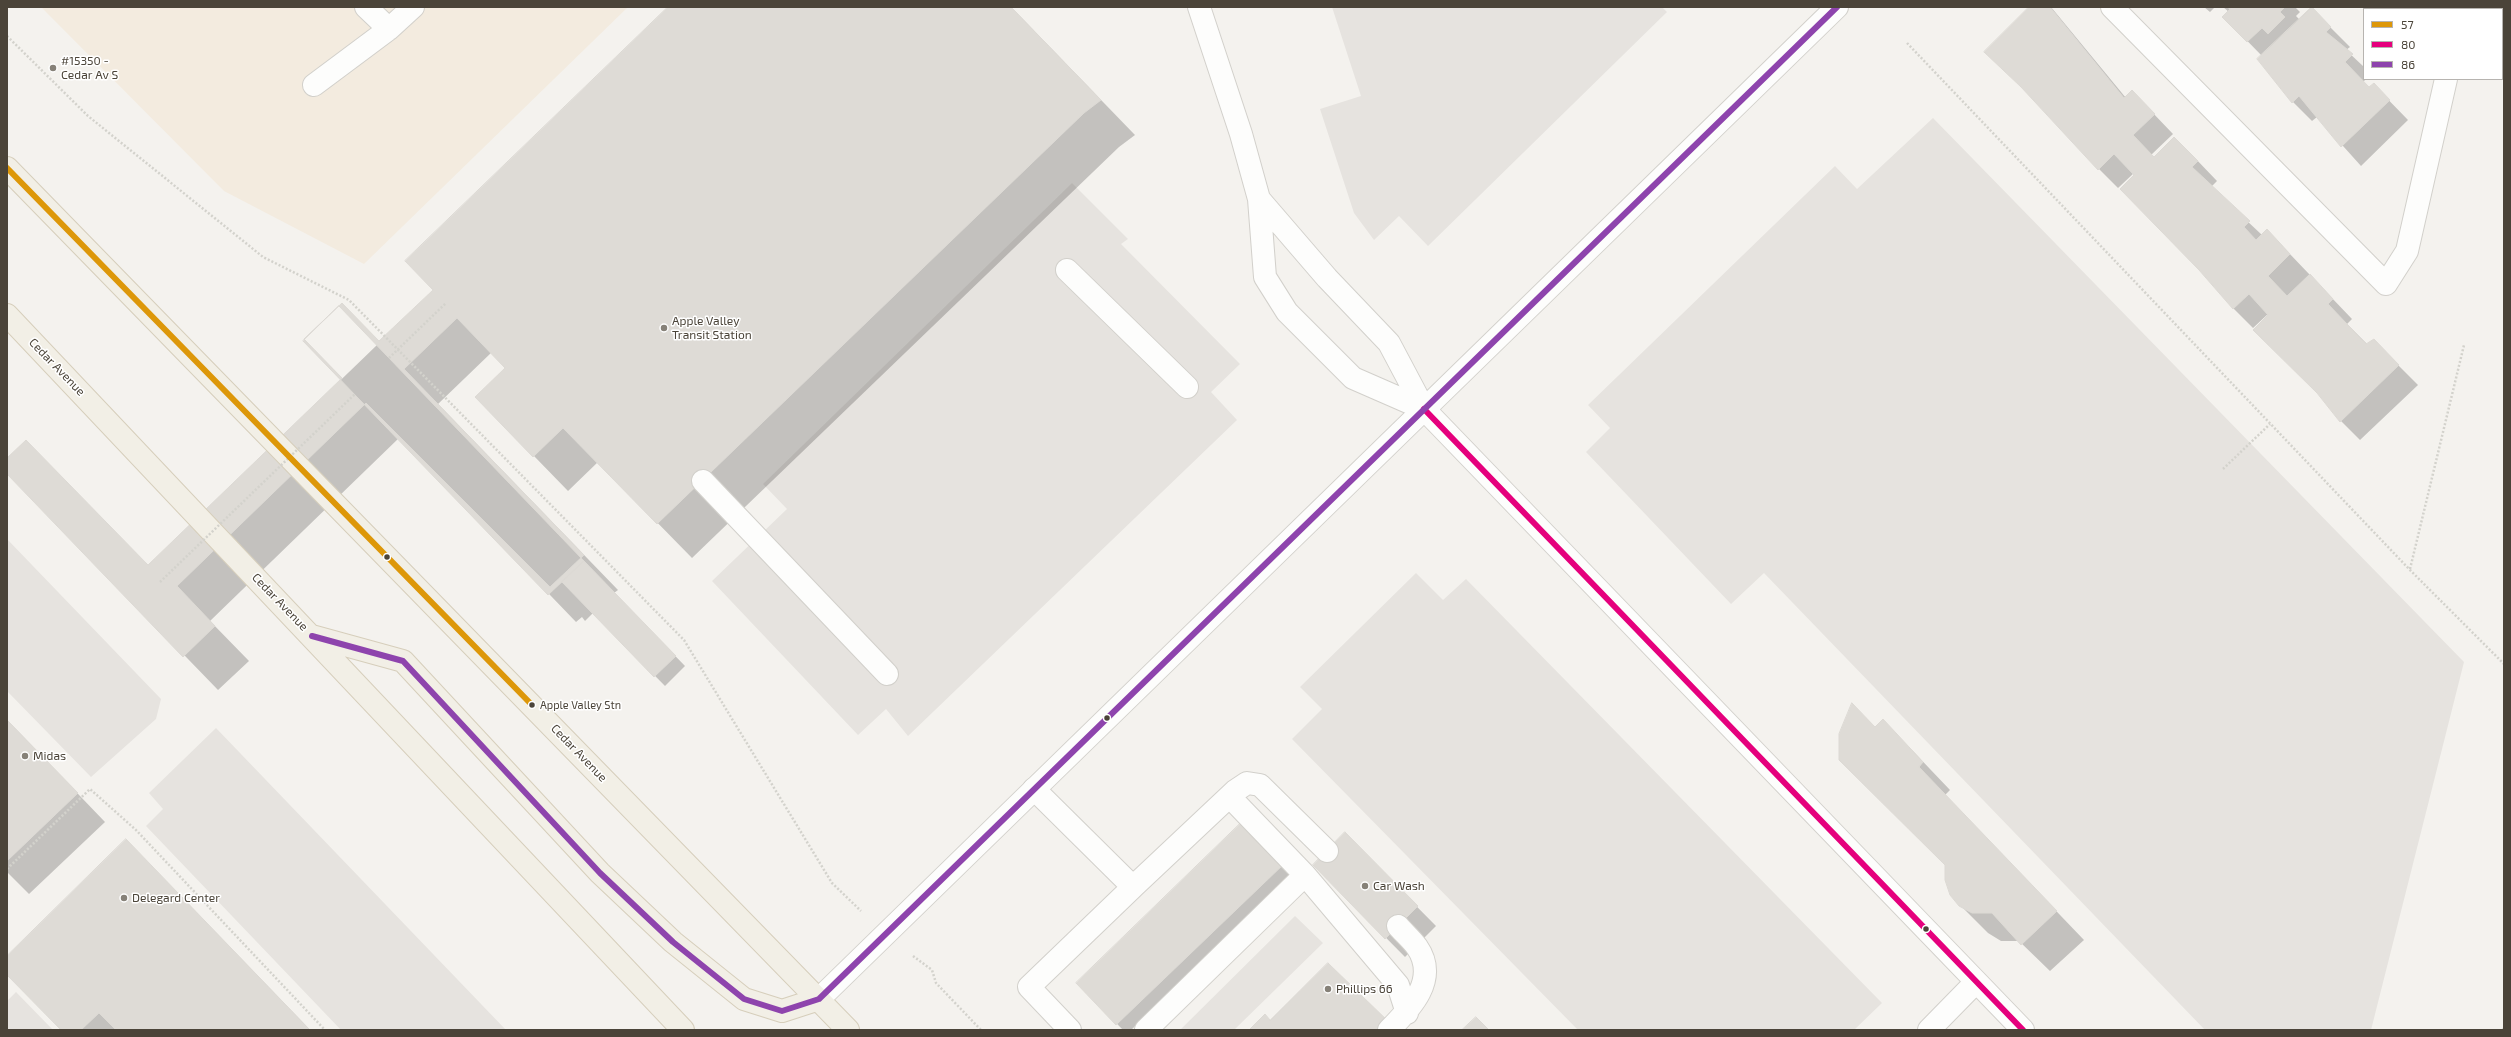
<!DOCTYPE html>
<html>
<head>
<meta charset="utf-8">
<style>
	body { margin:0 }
	#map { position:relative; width:2511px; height:1037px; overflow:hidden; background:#f4f2ee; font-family:"Exo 2",sans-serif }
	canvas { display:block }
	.frame { position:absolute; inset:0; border:8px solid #4b4439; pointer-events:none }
	.legend { position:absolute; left:2363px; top:8px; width:140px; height:72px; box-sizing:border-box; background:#fff; border:1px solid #b7b4b0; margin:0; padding:5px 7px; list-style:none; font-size:12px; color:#4b4439 }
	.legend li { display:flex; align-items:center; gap:8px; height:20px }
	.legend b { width:20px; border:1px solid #b7b4b0 }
</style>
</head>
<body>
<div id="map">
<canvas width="2511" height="1037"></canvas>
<div class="frame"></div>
<ul class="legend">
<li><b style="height:5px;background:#dd9709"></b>57</li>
<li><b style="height:5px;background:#e5007d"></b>80</li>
<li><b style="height:5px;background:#8e44ad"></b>86</li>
</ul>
</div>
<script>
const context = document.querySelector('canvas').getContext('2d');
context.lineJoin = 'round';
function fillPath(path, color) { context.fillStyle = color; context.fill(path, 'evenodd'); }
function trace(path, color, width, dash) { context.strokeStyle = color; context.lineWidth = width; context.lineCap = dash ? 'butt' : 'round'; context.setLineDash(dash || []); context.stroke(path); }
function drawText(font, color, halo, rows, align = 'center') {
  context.font = font + ' "Exo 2",sans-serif'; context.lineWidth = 3; context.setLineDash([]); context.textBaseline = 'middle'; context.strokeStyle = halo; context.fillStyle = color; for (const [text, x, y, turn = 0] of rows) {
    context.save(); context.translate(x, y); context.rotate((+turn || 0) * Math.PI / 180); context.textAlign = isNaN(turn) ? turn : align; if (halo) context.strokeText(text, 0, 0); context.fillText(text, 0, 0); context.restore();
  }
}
const commercial = new Path2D(`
	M41 7H628L364 264 224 191Z`);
const parking = new Path2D(`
	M1332 7H1662L1667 12 1428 246 1399 216 1374 240 1354 213 1320 109 1361 96Z
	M1933 118 2464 662 2371 1030H2205L1764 573 1731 604 1586 452 1610 428 1588 405 1835 166 1857 189Z
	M1072 183 1128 239 1121 244 1240 364 1211 392 1237 420 908 736 886 709 858 735 712 581 787 509 763 484Z
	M7 539 161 699 156 719 91 777 7 691Z
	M1416 573 1443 600 1466 579 1882 1003 1854 1030H1578L1292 739 1322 709 1300 687Z
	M216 728 506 1030H341L146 826 163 809 149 793Z
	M1295 916 1323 943 1234 1030H1180Z
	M16 992 53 1030H7V1001Z`);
const shadow = new Path2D(`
	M669 7H1011L1135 135 1119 147 692 558 598 462 568 491 534 456 507 368 492 352 438 404 618 590 614 593 685 666 665 686 593 613 585 621 582 617 576 622 399 438 210 621 249 661 218 690 7 472V459L148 566 434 290Z
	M2031 7H2051L2126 98 2151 111 2173 134 2151 155 2154 158 2194 157 2217 181 2211 187 2262 235 2267 230 2352 319 2347 324 2367 344 2393 360 2418 385 2360 440 2341 421 2269 315 2268 314 2253 328 2234 309 2200 270 2134 173 2118 188 2099 169Z
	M2204 7H2215L2210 12Z
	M2223 7H2295L2300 12 2296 16 2299 19 2311 8 2350 47 2346 50 2364 67V79H2366L2363 82 2370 88 2374 85 2408 120 2361 166 2317 117 2312 121 2293 102 2262 56 2224 17 2229 12Z
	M7 720 105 822 29 894 7 872Z
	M1875 728 1910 748 1950 790 1945 795 2084 940 2050 971 2019 941H2001L1988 933 1960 905 1946 864Z
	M1244 821 1295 872 1131 1030H1123L1077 983Z
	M1345 834 1436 926 1405 957 1314 865Z
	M160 875 310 1030H62L7 974V957Z`);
const building = new Path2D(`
	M668 7H1011L1101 100 1084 113 657 524 563 428 533 457 475 397 505 368 457 318 404 369 584 555 550 587 366 403 177 586 215 626 183 657 7 474V458L26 440 148 565 342 378 304 339 342 303 379 341 433 290 405 261Z
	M2029 7H2050L2124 98 2132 90 2155 114 2133 135 2154 157 2174 137 2198 161 2192 167 2250 221 2244 227 2256 240 2267 229 2290 254 2268 276 2287 296 2310 274 2333 299 2328 304 2366 344 2374 339 2399 365 2340 422 2317 393 2253 330 2268 315 2249 294 2233 309 2199 270 2120 189 2134 175 2114 154 2098 170 2021 87 1984 52Z
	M2227 7H2285L2280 12 2285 17 2268 34 2262 28 2247 42 2222 17 2230 9Z
	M2312 7 2331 27 2326 32 2353 54 2345 62 2369 87 2374 83 2390 100 2341 147 2299 96 2292 103 2257 59Z
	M339 306 584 561 548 595 303 341Z
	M584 561 676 656 654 677 562 582Z
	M1852 703 1875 727 1883 719 1923 762 1919 767 2057 911 2021 945 1992 913H1972L1959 906 1950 895 1945 880V865L1839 760V734Z
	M7 720 78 793 7 861Z
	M1244 820 1286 862 1116 1025 1076 983Z
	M1345 832 1418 906 1385 939 1313 865Z
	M126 839 310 1030H116L99 1013 81 1030H61L7 975V956Z
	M1328 963 1391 1024 1385 1030H1249L1265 1014 1270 1020Z
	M1476 1017 1489 1030H1462Z`);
const path = new Path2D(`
	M7 36 88 116 263 257 349 300 684 640 832 883 861 911
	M1907 43 2410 570 2504 664
	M2223 469 2270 424
	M2410 569 2464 345
	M7 869 90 789 136 830 325 1030
	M913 956 932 970 936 983 981 1030
	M2503 1030 2504 1027`);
const service = new Path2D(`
	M366 7 389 29
	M1199 7 1241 134 1259 199 1265 277 1287 312 1353 378 1424 409
	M2112 7 2386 284 2407 251 2446 79
	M2461 9 2462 7
	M314 85 389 29 413 7
	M1259 199 1327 278 1389 343 1424 409
	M1067 270 1187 387
	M703 481 887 674
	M1034 789 1133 887 1029 987 1070 1030
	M1305 875 1398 985 1407 1013
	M1133 887 1235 791 1247 783 1260 785 1327 851
	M1146 1030 1305 875 1230 797
	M1389 1030C1411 1008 1439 979 1417 947 1412 940 1404 933 1398 926
	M1929 1030 1976 982`);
const minor = new Path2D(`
	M1424 409 2023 1030
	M819 999 1837 7`);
const primary = new Path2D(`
	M7 168 848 1030
	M7 315 683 1030
	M312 636 403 661 600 873 673 942 744 999 782 1011 819 999`);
const pathBridge = new Path2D(`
	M389 358 446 303
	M160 582 355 394`);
const bus1 = new Path2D(`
	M7 168 532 705`);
const bus2 = new Path2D(`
	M1424 409 2023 1030`);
const bus3 = new Path2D(`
	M312 636 403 661 600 873 673 942 744 999 782 1011 819 999 1837 7`);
const markers = [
	[53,68,4,"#868178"],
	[664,328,4,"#868178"],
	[387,557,3.5,"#4b4439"],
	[532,705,3.5,"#4b4439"],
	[1107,718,3.5,"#4b4439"],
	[25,756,4,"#868178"],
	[1365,886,4,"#868178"],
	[124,898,4,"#868178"],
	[1926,929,3.5,"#4b4439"],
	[1328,989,4,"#868178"]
];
const busNames = [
	["Apple Valley Stn",540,705]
];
const poiNames = [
	["#15350 -",61,61],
	["Cedar Av S",61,75],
	["Apple Valley",672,321],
	["Transit Station",672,335],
	["Midas",33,756],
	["Car Wash",1373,886],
	["Delegard Center",132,898],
	["Phillips 66",1336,989]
];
const streetNames = [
	["Cedar Avenue",57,367,46],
	["Cedar Avenue",280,602,46],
	["Cedar Avenue",579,753,46]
];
fillPath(commercial, '#f3ebdf');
fillPath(parking, '#e6e3df');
fillPath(shadow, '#0003');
fillPath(building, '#dedbd6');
trace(building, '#dcd9d4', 1);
trace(service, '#d2d0cb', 24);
trace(minor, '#d2d0cb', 24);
trace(primary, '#d6cebb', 24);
trace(path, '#d3d2cc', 2.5, [2, 2]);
trace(service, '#fdfdfc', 22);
trace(minor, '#fdfdfc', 22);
trace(primary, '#f2efe6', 22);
trace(pathBridge, '#d3d2cc', 2.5, [2, 2]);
trace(bus1, '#dd9709', 6);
trace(bus2, '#e5007d', 6);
trace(bus3, '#8e44ad', 6);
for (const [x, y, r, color] of markers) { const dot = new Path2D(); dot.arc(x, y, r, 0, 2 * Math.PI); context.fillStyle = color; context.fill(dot); trace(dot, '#fff', 1.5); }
drawText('11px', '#4b4439', '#fff', busNames, 'left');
drawText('12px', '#4b4439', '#fff', poiNames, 'left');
drawText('12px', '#4b4439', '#fff', streetNames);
</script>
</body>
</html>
